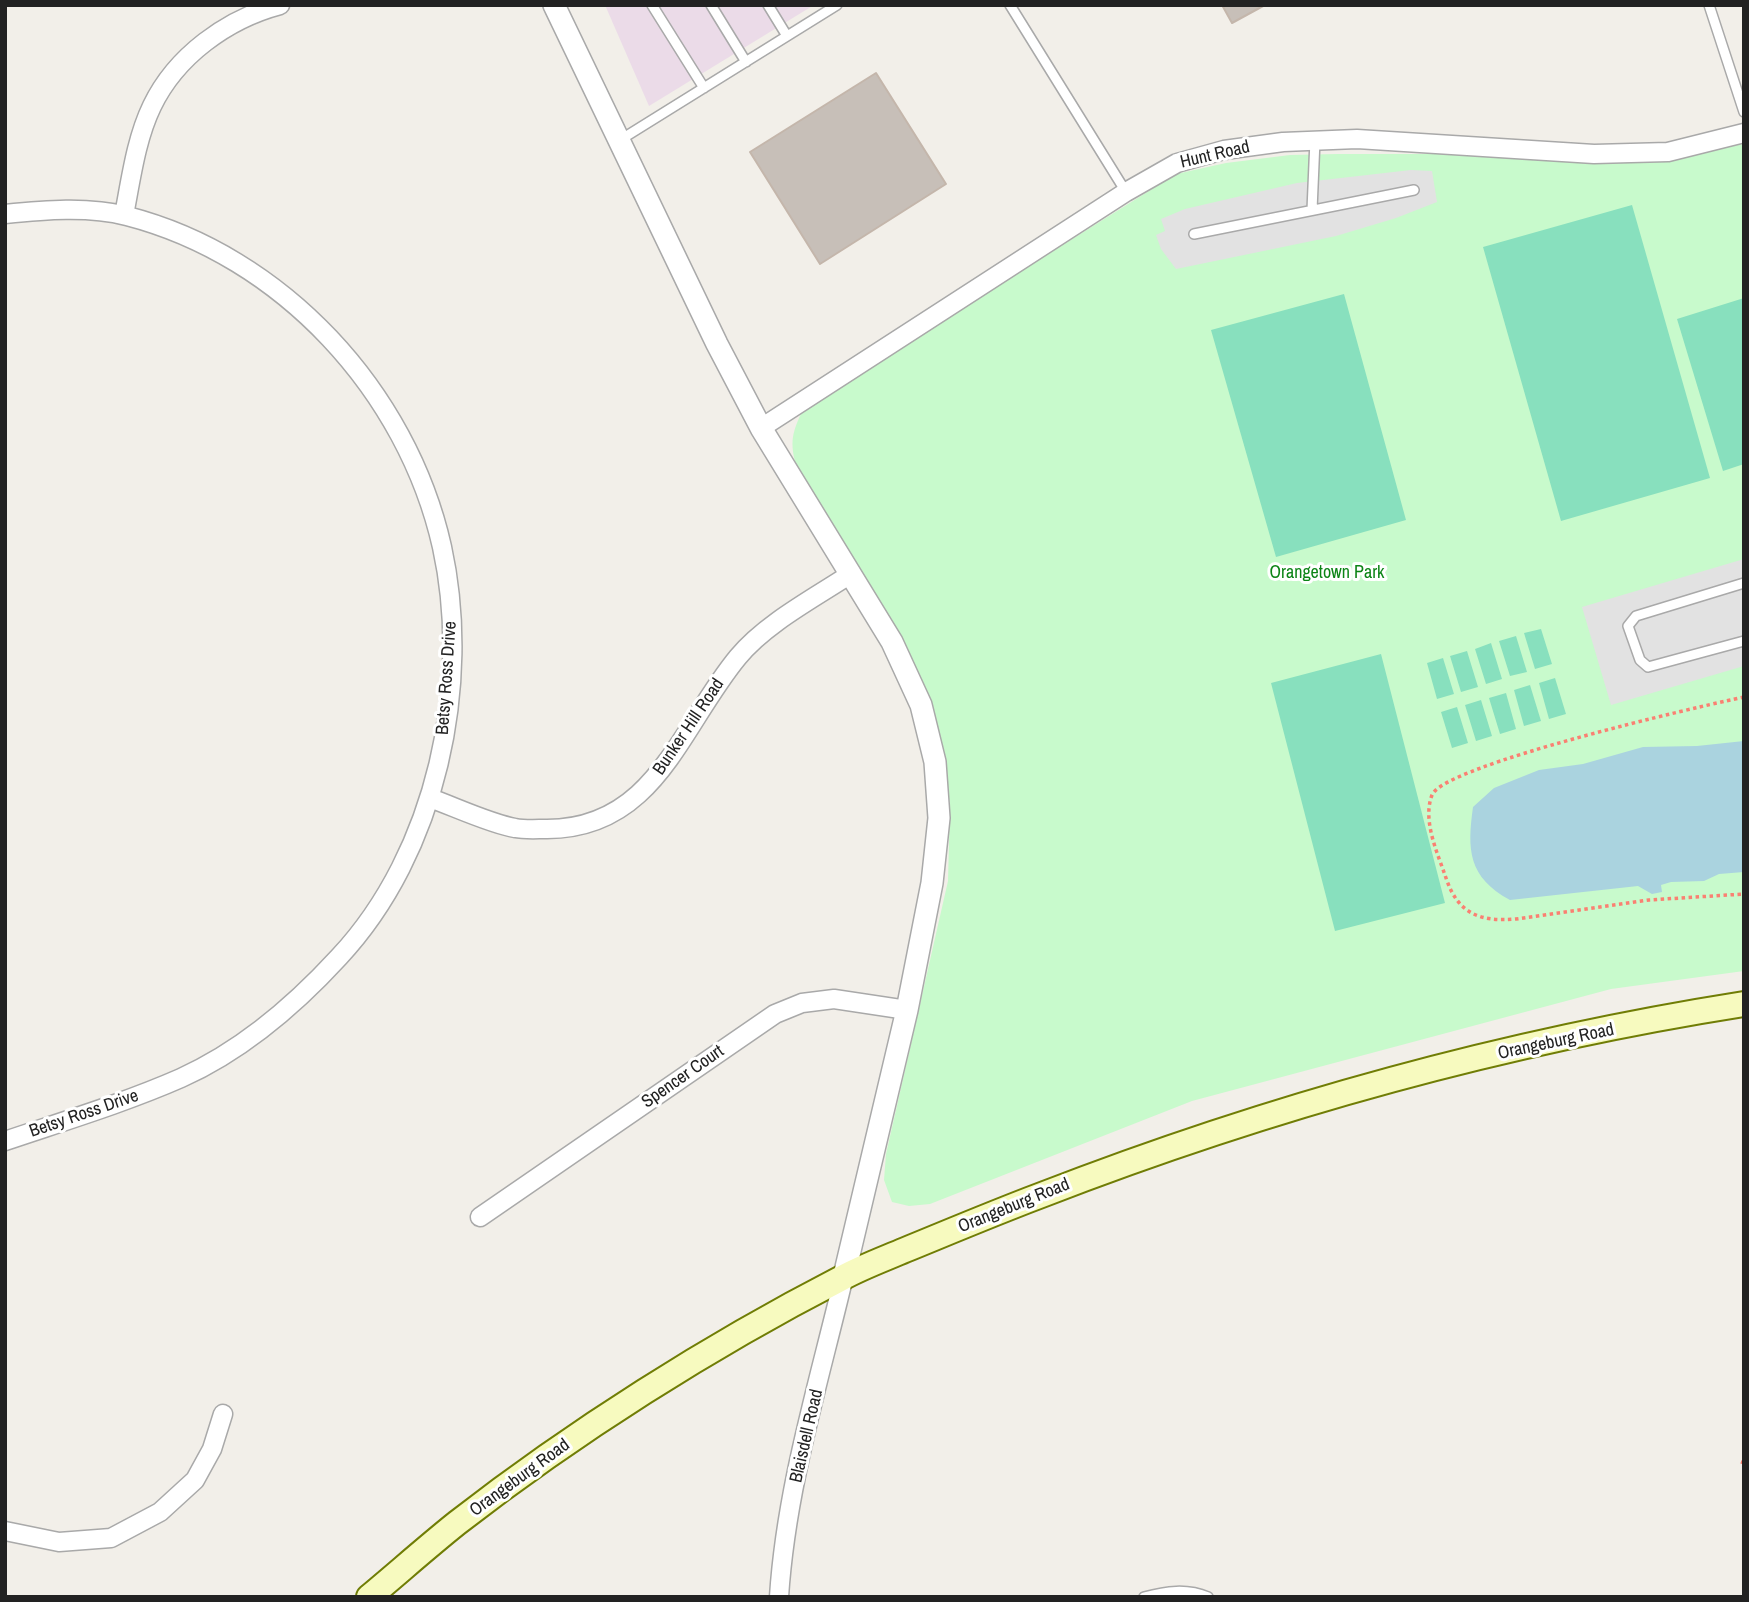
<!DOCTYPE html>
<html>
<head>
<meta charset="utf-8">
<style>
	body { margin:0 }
	#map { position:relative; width:1749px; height:1602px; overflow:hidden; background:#f2efe9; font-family:"Archivo Narrow",sans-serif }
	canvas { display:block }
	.frame { position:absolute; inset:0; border:7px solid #222; pointer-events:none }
</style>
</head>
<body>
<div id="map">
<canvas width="1749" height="1602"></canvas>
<div class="frame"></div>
</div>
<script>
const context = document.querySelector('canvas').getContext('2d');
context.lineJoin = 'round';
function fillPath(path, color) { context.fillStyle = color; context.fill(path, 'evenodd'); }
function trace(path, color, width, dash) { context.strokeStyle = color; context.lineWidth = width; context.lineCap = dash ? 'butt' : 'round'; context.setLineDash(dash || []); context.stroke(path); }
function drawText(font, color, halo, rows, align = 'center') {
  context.font = font + ' "Archivo Narrow",sans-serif'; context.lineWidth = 6; context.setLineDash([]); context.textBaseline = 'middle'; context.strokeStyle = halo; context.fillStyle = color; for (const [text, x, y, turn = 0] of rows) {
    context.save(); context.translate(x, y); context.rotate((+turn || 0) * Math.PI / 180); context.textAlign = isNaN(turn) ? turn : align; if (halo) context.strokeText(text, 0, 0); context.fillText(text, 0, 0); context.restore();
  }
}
const industrial = new Path2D(`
	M605 5H814L649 106Z`);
const park = new Path2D(`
	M1744 144V971L1611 989 1192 1101 930 1204 909 1206 892 1202 884 1180 886 1154 948 881 950 804 934 711 901 636 797 469C789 441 792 433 804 407L1176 174 1226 163 1290 155 1338 154H1459L1631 163Z`);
const pitch = new Path2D(`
	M1632 205 1710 478 1561 521 1483 247Z
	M1344 294 1406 520 1276 557 1211 330Z
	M1744 298V464L1723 471 1677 319Z
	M1541 629 1552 664 1535 669 1524 633Z
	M1516 636 1527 672 1510 676 1499 641Z
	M1491 643 1502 679 1486 684 1475 649Z
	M1467 651 1478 687 1461 692 1450 656Z
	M1381 654 1445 903 1335 931 1271 683Z
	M1443 658 1454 694 1437 699 1427 663Z
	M1555 678 1566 714 1549 719 1539 683Z
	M1530 685 1541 721 1524 726 1514 690Z
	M1506 693 1516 729 1500 734 1489 698Z
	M1481 700 1492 736 1476 741 1465 705Z
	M1457 707 1468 743 1452 748 1441 712Z`);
const parking = new Path2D(`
	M1411 170 1432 171 1437 202 1396 218 1336 236 1176 269 1161 249 1156 235 1165 231 1161 219 1185 209 1297 183Z
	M1744 559V666L1611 705 1582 607Z`);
const water = new Path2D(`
	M1744 741V872L1719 874 1704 881 1671 882 1661 885 1662 892 1652 894 1638 886 1510 900C1468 877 1467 850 1473 807L1494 788 1539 770 1583 764 1643 747 1697 746Z`);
const building = new Path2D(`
	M1222 5H1265L1232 23Z
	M876 73 946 184 820 264 750 152Z`);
const path = new Path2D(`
	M1744 697C1701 706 1444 765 1432 795 1422 821 1438 854 1446 878 1458 914 1480 922 1516 919L1649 900 1744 894
	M1742 1464 1744 1458`);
const service = new Path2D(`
	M652 5 704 88
	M711 5 746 62
	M768 5 787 36
	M1010 5 1126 192
	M1709 5 1744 112
	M620 140 837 5
	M1312 210 1315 140
	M1194 234 1414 190
	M1744 583 1636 616 1628 626 1640 660 1648 667 1744 641
	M1144 1597C1166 1591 1187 1588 1208 1597`);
const minor = new Path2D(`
	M5 214C44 210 88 206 127 216 282 256 407 391 442 547 472 684 437 852 339 957 295 1005 241 1051 181 1078 124 1103 64 1121 5 1141
	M124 215C131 179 136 139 152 106 176 56 227 19 280 5
	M761 428 1126 192 1177 163 1224 150 1283 142 1357 139 1594 154 1668 152 1744 133
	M430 798C455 807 491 824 515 828 525 830 537 829 547 829 655 829 680 727 738 657 765 624 814 598 849 575
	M480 1217 775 1014 802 1003 834 999 907 1010
	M5 1531 59 1542 111 1538 160 1512 195 1480 212 1449 223 1414
	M779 1597C786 1488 819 1382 844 1276`);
const tertiary = new Path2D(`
	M554 5 717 344 761 428 892 642 921 705 935 762 939 818 932 883 907 1010 844 1276`);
const secondary = new Path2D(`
	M369 1597C399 1572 427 1547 457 1523 574 1432 710 1346 842 1278 862 1267 884 1259 905 1250 949 1232 994 1213 1039 1196 1266 1108 1503 1042 1744 1004`);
const streetNames = [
	["Hunt Road",1215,155,-13],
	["Betsy Ross Drive",447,678,-86],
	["Bunker Hill Road",689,727,-56],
	["Orangeburg Road",1556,1042,-12],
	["Spencer Court",683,1077,-35],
	["Betsy Ross Drive",84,1114,-19],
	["Orangeburg Road",1014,1206,-22],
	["Blaisdell Road",807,1436,-77],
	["Orangeburg Road",520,1478,-36]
];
const parkNames = [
	["Orangetown Park",1327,573]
];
fillPath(industrial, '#ebdbe8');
fillPath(park, '#c8facc');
fillPath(pitch, '#88e0be');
fillPath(parking, '#e2e2e2');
fillPath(water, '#aad3df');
fillPath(building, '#c7bfb8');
trace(building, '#c4b6ab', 2);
trace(service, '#a9a9a9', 12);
trace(minor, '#a9a9a9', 21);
trace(tertiary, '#a9a9a9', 24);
trace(secondary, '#707d05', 28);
trace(path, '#fa8072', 3.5, [3.5, 3.5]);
trace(service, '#fff', 9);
trace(minor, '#fff', 18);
trace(tertiary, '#fff', 21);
trace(secondary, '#f7fabf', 24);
drawText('18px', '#222', '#fff', streetNames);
drawText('18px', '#0c8416', '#fff', parkNames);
</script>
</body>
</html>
